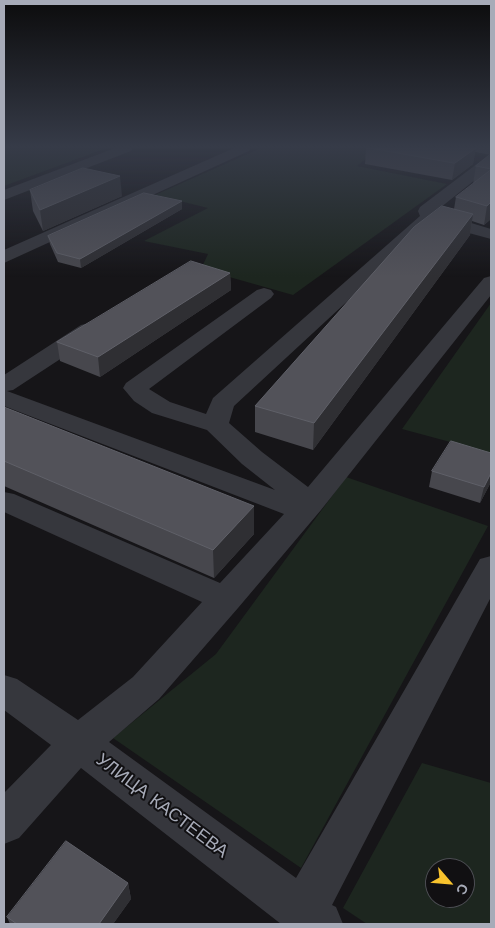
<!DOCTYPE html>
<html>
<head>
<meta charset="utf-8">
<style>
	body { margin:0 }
	#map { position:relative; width:495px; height:928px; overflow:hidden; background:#161518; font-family:"Work Sans",sans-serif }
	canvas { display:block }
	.frame { position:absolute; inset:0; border:5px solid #a7abb8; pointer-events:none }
	.north { position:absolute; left:425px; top:858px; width:50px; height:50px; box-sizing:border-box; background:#111012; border:1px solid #4d4e54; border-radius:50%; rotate:117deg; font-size:14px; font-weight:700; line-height:20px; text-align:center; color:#a7abb8 }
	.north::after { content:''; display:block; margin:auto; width:18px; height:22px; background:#f8c32d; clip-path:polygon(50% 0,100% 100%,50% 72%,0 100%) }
</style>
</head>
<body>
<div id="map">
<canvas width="495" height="928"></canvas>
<div class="frame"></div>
<div class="north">С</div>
</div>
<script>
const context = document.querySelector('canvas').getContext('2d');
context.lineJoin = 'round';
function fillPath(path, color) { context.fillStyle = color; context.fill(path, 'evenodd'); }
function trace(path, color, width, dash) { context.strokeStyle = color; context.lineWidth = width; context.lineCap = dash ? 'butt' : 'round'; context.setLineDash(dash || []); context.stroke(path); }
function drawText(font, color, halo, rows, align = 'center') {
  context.font = font + ' "Work Sans",sans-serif'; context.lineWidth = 4; context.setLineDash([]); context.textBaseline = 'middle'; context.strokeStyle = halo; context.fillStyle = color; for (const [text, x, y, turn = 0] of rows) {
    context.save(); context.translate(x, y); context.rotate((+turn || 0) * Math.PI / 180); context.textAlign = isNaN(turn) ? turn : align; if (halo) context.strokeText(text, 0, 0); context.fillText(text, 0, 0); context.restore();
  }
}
const green = new Path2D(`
	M11 148H107L4 186V150Z
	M261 148H399L371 155 357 166 447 184 293 295 201 269 208 254 144 241 208 208 155 195Z
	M491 303V453L402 429Z
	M346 477 488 526 301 868 113 738 216 654Z
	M422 763 491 783V924H367L343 908ZM435 868H465V898H435Z`);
const minor = new Path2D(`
	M115 148H133L131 151 4 200V190Z
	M234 148H251L249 151 4 263V250Z
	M491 156V167L435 212 491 229V239L432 223 234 406 229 423 262 452 308 487 484 278 491 276V295L321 510 238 608 159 699 109 742 296 878 480 559 491 556V597L332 905 336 907 343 924H281L81 768 19 838 4 844V793L51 745 4 710V675L17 679 78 720 133 677 202 602 4 512V492L14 494 220 583 284 514 4 406V375L81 325 89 323 97 325 100 330 97 335 13 390 7 391 275 490 242 464 207 430 152 413 134 401 123 388 126 383 257 290 264 288 271 290 274 294 271 298 149 389 170 402 206 414 213 398 420 216 418 211 420 207 486 157Z`);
const wall = new Path2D(`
	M366 148H491V219L484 225 472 221 470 235 313 450 255 432V406L454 209 456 197 473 184 476 166 491 155 475 152 473 164 452 180 365 164Z
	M30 190 122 196 43 231 33 211Z
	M182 201V209L81 268 58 262 50 244 48 236Z
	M230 273 231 290 100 377 60 361 57 342Z
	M4 407 254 534 214 578 4 486Z
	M491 453V482L480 503 429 487 432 471Z
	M128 883 131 899 113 924H10L7 917Z`);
const shadedWall = new Path2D(`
	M476 148 473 164 452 180 455 163Z
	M120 176 122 196 43 231 40 210Z
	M182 201V209L81 268 80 259Z
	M491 202V219L484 225 487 206Z
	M473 214 470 235 313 450 314 423Z
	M230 273 231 290 100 377 98 357Z
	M491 473V482L480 503 484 487Z
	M254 506V534L214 578 213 550Z
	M128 883 131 899 113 924H99Z`);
const building = new Path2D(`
	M370 148H476L455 163Z
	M491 154V169L476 166Z
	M83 168 120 176 40 210 30 190Z
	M491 170V202L487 206 456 197Z
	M144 193 182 201 80 259 57 253 48 236Z
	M442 206 473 214 314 423 255 406 414 227Z
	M191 261 230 273 98 357 57 342Z
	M4 407 254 506 213 550 4 461Z
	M451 441 491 453V473L484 487 432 471Z
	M66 841 128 883 99 924H17L7 917Z`);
const nearStreetnames = [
	["УЛИЦА КАСТЕЕВА",162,806,37]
];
fillPath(green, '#1d261f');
fillPath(minor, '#36373d');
fillPath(wall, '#47474d');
fillPath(shadedWall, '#2f2f33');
fillPath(building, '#525259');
trace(building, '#5f6068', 1);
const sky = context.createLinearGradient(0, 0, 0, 277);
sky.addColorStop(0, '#0c0c0d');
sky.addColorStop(0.53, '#363b48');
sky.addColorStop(1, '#363b4800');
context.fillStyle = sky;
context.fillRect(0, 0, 495, 277);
drawText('18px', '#a7abb8', '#111012', nearStreetnames);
</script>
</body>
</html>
